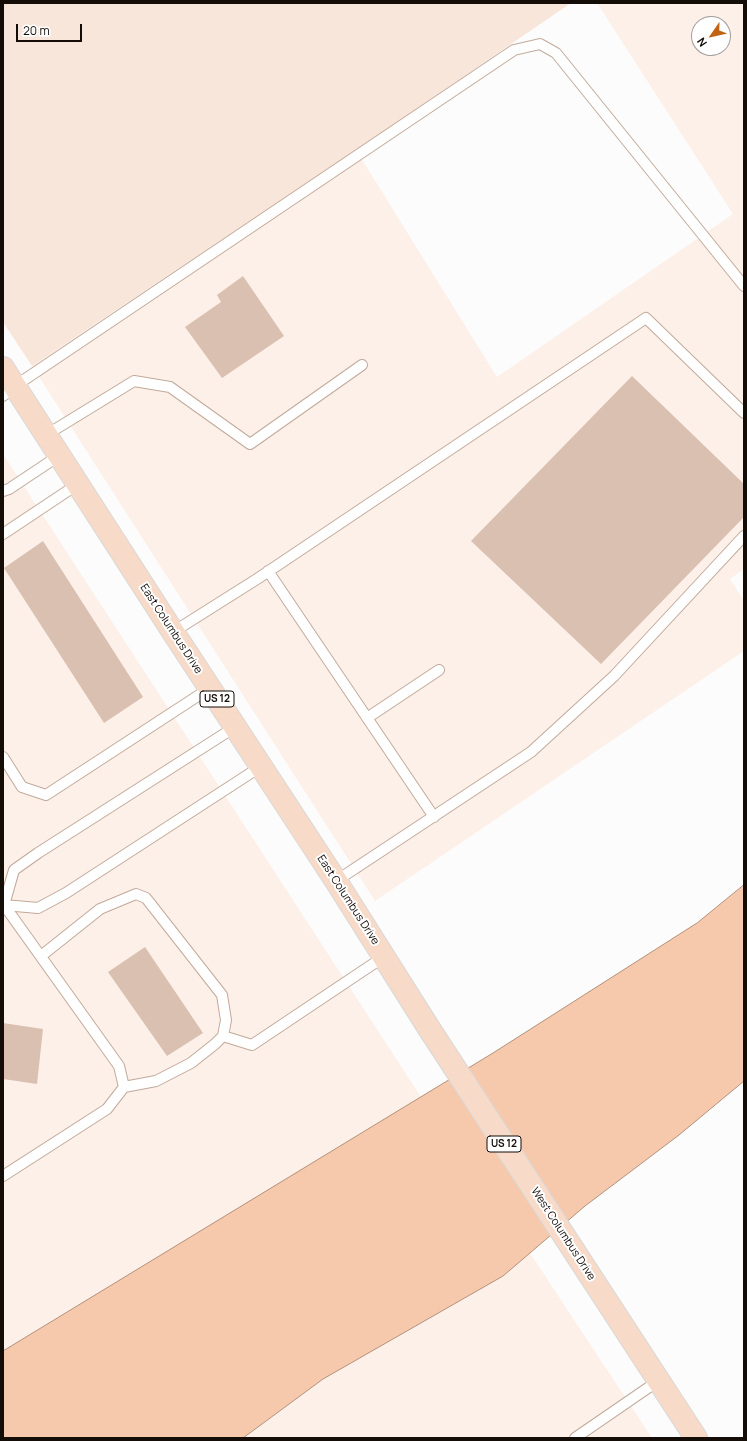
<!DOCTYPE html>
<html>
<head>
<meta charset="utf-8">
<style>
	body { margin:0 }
	#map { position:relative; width:747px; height:1441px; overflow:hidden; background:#fcfcfc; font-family:Manrope,sans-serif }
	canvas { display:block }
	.frame { position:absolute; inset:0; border:4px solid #140c07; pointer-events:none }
	.north { position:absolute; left:691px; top:16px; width:40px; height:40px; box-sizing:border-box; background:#fff; border:1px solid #a19e9c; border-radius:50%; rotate:236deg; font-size:11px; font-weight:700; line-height:16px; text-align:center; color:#140c07 }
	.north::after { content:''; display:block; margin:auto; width:14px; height:18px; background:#c06313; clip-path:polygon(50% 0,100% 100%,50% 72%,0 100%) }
	.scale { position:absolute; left:16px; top:24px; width:66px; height:18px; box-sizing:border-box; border:2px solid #140c07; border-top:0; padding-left:5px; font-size:12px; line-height:14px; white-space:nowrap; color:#140c07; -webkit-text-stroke:3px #fff; paint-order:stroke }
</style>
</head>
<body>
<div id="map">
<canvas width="747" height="1441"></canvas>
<div class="frame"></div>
<div class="north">N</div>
<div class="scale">20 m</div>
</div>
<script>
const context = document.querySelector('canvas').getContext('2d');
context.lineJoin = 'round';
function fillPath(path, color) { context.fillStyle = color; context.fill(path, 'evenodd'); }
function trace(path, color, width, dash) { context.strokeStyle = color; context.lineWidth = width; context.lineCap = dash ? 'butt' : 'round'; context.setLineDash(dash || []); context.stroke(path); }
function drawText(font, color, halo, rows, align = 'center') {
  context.font = font + ' Manrope,sans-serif'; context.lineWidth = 4; context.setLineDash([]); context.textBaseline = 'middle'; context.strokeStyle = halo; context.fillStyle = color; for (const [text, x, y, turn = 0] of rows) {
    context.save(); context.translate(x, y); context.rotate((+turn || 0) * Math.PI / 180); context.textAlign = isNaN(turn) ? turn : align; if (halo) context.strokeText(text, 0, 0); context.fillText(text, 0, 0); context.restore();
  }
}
const built = new Path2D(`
	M597 3H744V569L730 579 744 601V651L375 901 32 366 356 150 497 377 733 214ZM699 24H723V48H699Z
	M3 454 421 1097 3 1351Z
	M530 1253 652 1438H243L323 1379 503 1276Z`);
const green = new Path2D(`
	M3 3H571L356 150 32 366 3 322Z`);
const water = new Path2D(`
	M744 885V1081L679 1135 585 1206 503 1276 323 1379 243 1438H3V1351L493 1053 697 923Z`);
const building = new Path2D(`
	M243 276 284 336 222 378 185 327 221 302 217 295Z
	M632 376 744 484V517L601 664 471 541Z
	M43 541 143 697 104 723 4 568Z
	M145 947 203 1033 167 1056 108 972Z
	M3 1023 43 1029 37 1084 3 1079Z`);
const service = new Path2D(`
	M3 396 15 386 514 50 540 44 556 53 744 286
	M46 435 134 381 170 387 250 444 362 365
	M3 491 9 489 60 455
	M3 534 78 484
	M268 571 434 817
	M173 632 257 579 646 318 744 413
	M367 718 439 670
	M235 727 38 853 14 870 4 905 38 908 66 893 260 767
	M3 757 22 787 46 795 210 688
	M336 881 531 752 614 676 744 536
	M3 905H4L119 1066 124 1087 107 1109 3 1176
	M41 956 100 909 136 894 146 898 222 995 226 1020 223 1036 215 1044 191 1063 156 1081 124 1087
	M223 1036 252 1045 385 956
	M575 1438 658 1381`);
const primary = new Path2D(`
	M3 368 173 632 336 881 430 1030 696 1438`);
const shields = [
	[217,699,34],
	[504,1144,34]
];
const shieldNames = [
	["US 12",217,699],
	["US 12",504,1144]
];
const streetNames = [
	["East Columbus Drive",171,629,57],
	["East Columbus Drive",348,900,57],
	["West Columbus Drive",563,1234,57]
];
fillPath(built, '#fdf0e8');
fillPath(green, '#f9e6da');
fillPath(water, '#f7c9ac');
trace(water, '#b3907a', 1);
fillPath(building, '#dac0b1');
trace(service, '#c2aa9b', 12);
trace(primary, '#d9d8d7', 24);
trace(service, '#fff', 10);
trace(primary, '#f8dac8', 22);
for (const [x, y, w] of shields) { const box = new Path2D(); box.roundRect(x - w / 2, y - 8, w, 16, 3); context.fillStyle = '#fff'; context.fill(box); trace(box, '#140c07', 1); }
drawText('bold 10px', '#140c07', null, shieldNames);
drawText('11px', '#140c07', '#fff', streetNames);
</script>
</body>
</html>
